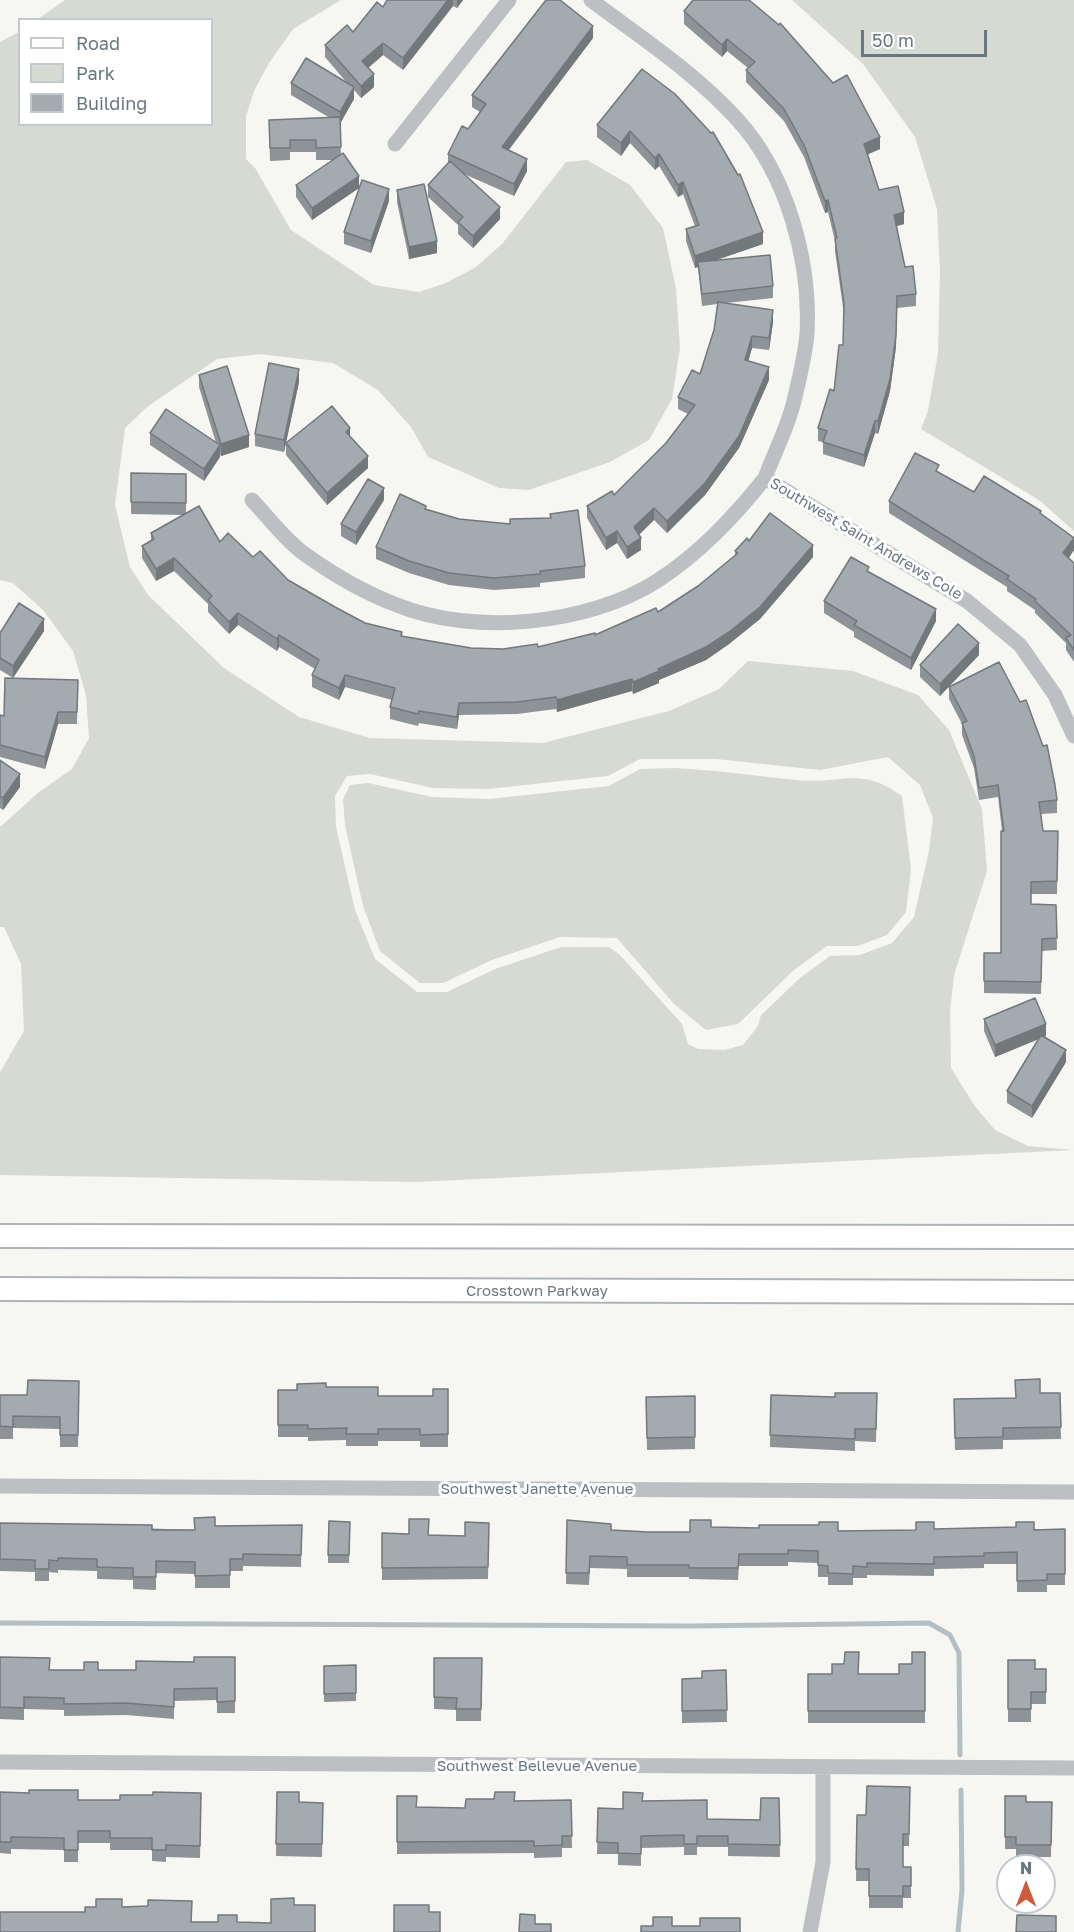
<!DOCTYPE html>
<html>
<head>
<meta charset="utf-8">
<style>
	body { margin:0 }
	#map { position:relative; width:1074px; height:1932px; overflow:hidden; background:#f6f6f3; font-family:"Golos Text",sans-serif }
	canvas { display:block }
	.legend { position:absolute; left:18px; top:18px; width:195px; height:108px; box-sizing:border-box; background:#fff; border:2px solid #c3c9cd; margin:0; padding:8px 10px; list-style:none; font-size:18px; color:#697781 }
	.legend li { display:flex; align-items:center; gap:12px; height:30px }
	.legend b { width:30px; border:2px solid #c3c9cd }
	.north { position:absolute; left:996px; top:1854px; width:60px; height:60px; box-sizing:border-box; background:#fff; border:2px solid #c3c9cd; border-radius:50%; rotate:0deg; font-size:16px; font-weight:700; line-height:24px; text-align:center; color:#697781 }
	.north::after { content:''; display:block; margin:auto; width:21px; height:27px; background:#cd5b3c; clip-path:polygon(50% 0,100% 100%,50% 72%,0 100%) }
	.scale { position:absolute; left:861px; top:30px; width:126px; height:27px; box-sizing:border-box; border:3px solid #697781; border-top:0; padding-left:8px; font-size:18px; line-height:21px; white-space:nowrap; color:#697781; -webkit-text-stroke:4px #fff; paint-order:stroke }
</style>
</head>
<body>
<div id="map">
<canvas width="1074" height="1932"></canvas>
<ul class="legend">
<li><b style="height:8px;background:#fff"></b>Road</li>
<li><b style="height:16px;background:#d6dad3"></b>Park</li>
<li><b style="height:16px;background:#a4abb0"></b>Building</li>
</ul>
<div class="north">N</div>
<div class="scale">50 m</div>
</div>
<script>
const context = document.querySelector('canvas').getContext('2d');
context.lineJoin = 'round';
function fillPath(path, color) { context.fillStyle = color; context.fill(path, 'evenodd'); }
function trace(path, color, width, dash) { context.strokeStyle = color; context.lineWidth = width; context.lineCap = dash ? 'butt' : 'round'; context.setLineDash(dash || []); context.stroke(path); }
function drawText(font, color, halo, rows, align = 'center') {
  context.font = font + ' "Golos Text",sans-serif'; context.lineWidth = 6; context.setLineDash([]); context.textBaseline = 'middle'; context.strokeStyle = halo; context.fillStyle = color; for (const [text, x, y, turn = 0] of rows) {
    context.save(); context.translate(x, y); context.rotate((+turn || 0) * Math.PI / 180); context.textAlign = isNaN(turn) ? turn : align; if (halo) context.strokeText(text, 0, 0); context.fillText(text, 0, 0); context.restore();
  }
}
const green = new Path2D(`
	M65 0H341L293 29 269 63 254 91 246 116V159L255 168 291 230 374 285 419 292 446 283 476 267 502 244 566 162 587 160 630 185 663 228 676 288 680 348 672 399 649 440 610 462 529 490 499 488 428 457 411 427 378 390 333 363 260 354 217 359 147 407 125 428 115 505 130 567 148 595 224 668 299 717 370 738 543 743 669 711 719 689 748 661 853 671 918 695 949 730 982 809 987 871 954 975 950 1012 951 1068 974 1105 995 1130 1028 1146 1074 1150 417 1182 0 1175V1072L24 1031 21 964 4 927H0V827L39 792 72 769 89 738 86 695 73 651 43 610 13 583 0 580V42L19 32 20 124H212V20L38 19ZM888 757 920 785 933 818 929 851 914 917 892 943 860 955 830 956 800 978 761 1015 758 1026 743 1045 724 1050 698 1049 688 1044 682 1024 619 954 609 947H561L495 969 447 992H417L375 959 355 910 336 827 335 796 347 776 370 774 433 788 488 789 608 776 640 759H716L820 770Z
	M792 0H1074V531L1039 500 921 429 928 411 938 353 940 271 937 209 915 137 863 64Z
	M674 768C716 770 756 776 797 780 843 785 859 765 902 796L911 869 906 912 887 935 858 946H827L794 970 738 1024 706 1030 674 1004 617 938 560 937 492 960 443 983H420L380 951 363 906 345 825 343 799 350 785 368 783 432 797 489 799 609 786 640 769Z`);
const stream = new Path2D(`
	M0 1623 690 1626 929 1623 950 1635 959 1653 960 1755
	M958 1932 962 1890 961 1790`);
const street = new Path2D(`
	M591 0C640 37 694 72 736 118 787 173 811 261 807 334 805 356 799 380 794 401 788 427 774 453 765 478L967 601 1020 645 1055 695 1074 736
	M395 144 509 0
	M252 500C269 518 286 541 306 555 334 575 365 593 397 605 473 636 588 625 657 581 700 553 733 518 765 478
	M0 1486 1074 1492
	M0 1762 1074 1768
	M810 1932 823 1862V1768`);
const secondary = new Path2D(`
	M0 1236 1074 1237
	M0 1289 1074 1292`);
const wall = new Path2D(`
	M387 0H463L457 8 453 6 403 70 383 55 368 68 374 87 361 98 354 90V99L340 123 341 155 359 188 312 220 296 197V185L333 160H316V152H290V160L270 161 269 120 330 118 291 95V83L348 84 325 57V45L353 32 383 7Z
	M693 0 880 149 868 154 879 190 904 224 896 226 905 267 916 294V306L897 308 896 347 890 391 878 434 875 433 864 467 823 454V442L818 441V428L834 391 843 345 844 314 835 251V241L828 212 825 213 804 157 784 121 746 82V70L748 68 727 51 722 57 684 24V11Z
	M593 38 508 150 527 171 514 196 464 174 500 219 473 248 458 234V225L428 197V185L448 163V154L468 129 480 112 472 107V95Z
	M642 69 763 244 716 260 773 286V298L726 303 773 322 769 350 752 348 748 361 769 380 739 448 705 495 667 533 654 520 639 535 641 550 627 559 617 543 606 550 587 518V506L614 495 666 443 688 414 678 409V397L700 374 714 330 717 304 702 306 698 267 695 268 686 241V229L695 226 683 194 678 197 659 166 655 170 630 143 621 156 597 137V125Z
	M397 190 437 253 409 259 397 202Z
	M389 201 371 253 344 244V232Z
	M199 375 249 447 221 456 220 454V457L204 481 150 445V433L216 443 199 387Z
	M299 382 284 452 255 446V434Z
	M350 436 368 468 327 505 286 455V443Z
	M131 473 186 474V514L220 542 253 557 288 580 335 607 365 623 402 636 471 648 503 649 538 647 595 635 658 612 698 586 735 556V551L749 541 813 557 760 619 729 644 706 660 659 680V683L633 694 632 691 557 712 556 709 517 714 459 715 457 729 419 723 418 726 390 719V707L392 700 345 687 339 700 312 687V675L315 669 279 647 277 651 238 625 229 634 208 612V604L174 571 156 581 142 558V546L151 541V533L183 515 131 514Z
	M939 473 974 492 1041 514 1074 538V550L1069 558 1074 563V662L1066 650V643L1035 613V610L1007 591V587L889 513V501Z
	M384 500 356 545 341 536V524Z
	M426 509 459 519 510 524 550 518V514L585 566V578L540 583V587L494 590 449 585 409 573 376 559V547Z
	M869 572 936 621 911 670 854 637V632L824 613V601Z
	M44 631 13 678 0 670V633Z
	M979 655 940 696 920 677V665Z
	M78 680 77 724H58L45 769 0 757V715L4 716Z
	M949 687 1057 800V813L1041 814 1043 831H1058L1057 894H1031V904L1056 905 1057 950 1042 951 1041 994 984 993V953H1001L1002 831 998 797 979 800 974 768 962 735V724L949 699Z
	M0 760 20 787 3 810 0 808Z
	M984 1019 1046 1036 1044 1037 1066 1062 1032 1118 1007 1103V1091L1039 1039 995 1057 984 1031Z
	M79 1381 78 1447H60V1429L13 1428V1439H0V1395H27Z
	M326 1387 378 1396H433L448 1389V1447H420V1441H378V1446H346V1440L308 1441V1437H278V1390H297Z
	M877 1393 876 1442 855 1441V1451L770 1447 771 1395 835 1397Z
	M1040 1393H1060L1061 1439 1003 1440V1449L955 1450 954 1399 1015 1398Z
	M695 1396V1449L647 1450 646 1397Z
	M567 1520 611 1530 648 1532H690L711 1527 838 1531 916 1530 934 1529H1065V1585H1047V1592H1017V1564H984V1568L934 1569V1576L867 1575V1578H853V1585H828V1577H818V1563L788 1562V1566H739L738 1580 689 1579V1577H627V1569L590 1568 589 1585 566 1584Z
	M350 1522 349 1563H328V1555Z
	M0 1523 194 1530 215 1526 302 1525 301 1567 243 1566V1571H230V1588H195V1574L156 1573V1590L133 1589V1580L97 1579V1571L58 1570V1573L49 1572V1581H35V1572L0 1571Z
	M489 1523 488 1579 382 1580V1533L465 1536Z
	M925 1652V1723H808V1674H899Z
	M0 1657 50 1670H136L235 1657V1713H217V1700L174 1701V1719L126 1715 64 1716V1710L24 1709V1720L0 1719Z
	M434 1658H482L481 1721H456V1710L434 1709Z
	M1008 1660 1035 1669H1046V1704H1031V1722H1008Z
	M356 1665V1701L324 1702V1666Z
	M726 1670 727 1722 682 1723V1679L702 1678Z
	M910 1787 909 1846H903V1867H911V1898H903V1908H869V1881H856L857 1815H866Z
	M0 1792 78 1800H120L153 1795 201 1793 200 1858 166 1857V1862L152 1861V1850H110V1843H78V1862H64V1850L11 1849V1854L0 1853Z
	M277 1792 299 1802 323 1803 322 1857 276 1856Z
	M397 1796 417 1807 465 1808 514 1801 571 1800 572 1848H562V1857L534 1858V1853L397 1854Z
	M1005 1796 1026 1802H1052L1051 1857H1016V1849H1005Z
	M779 1798 780 1857 728 1856V1847H697V1855H684V1847L641 1848V1866L618 1865V1854H597L598 1808 623 1809 643 1801 707 1819 760 1820Z`);
const shadedWall = new Path2D(`
	M448 0H453V6L403 70V58Z
	M457 0H463L457 8Z
	M593 26V38L502 159V147Z
	M727 39V51L722 57V45Z
	M383 43V55L362 73V61Z
	M374 74V87L361 98V86Z
	M354 87V99L340 124V112Z
	M630 131V143L621 156V143Z
	M880 137V149L864 156V144Z
	M659 154V166L655 170V158Z
	M527 159V171L514 196V184Z
	M359 176V188L312 220V208Z
	M683 182V194L678 197V185Z
	M389 189V201L371 253V241Z
	M828 200V212L825 213V201Z
	M500 207V219L473 248V236Z
	M904 212V224L894 227V215Z
	M763 232V244L699 266 698 262V267L695 268V256Z
	M437 241V253L409 259V247Z
	M897 296 896 347 890 391 878 434V421Z
	M773 310V322L769 350V338Z
	M752 336V348L745 372V360Z
	M769 367V380L739 448 705 495 667 533V521Z
	M299 369V382L284 452V440Z
	M875 421V433L864 467V455Z
	M350 428V440L346 432Z
	M249 435V447L221 456V444Z
	M220 445V457L204 481V469Z
	M368 456V468L327 505V493Z
	M384 488V500L356 545V532Z
	M654 508V520L634 539V527Z
	M617 531V543L606 550V538Z
	M641 538V550L627 559V547Z
	M1074 538V550L1063 565V553Z
	M813 545V557L760 619 729 644 706 660 659 680V683L633 694V682L658 669Z
	M174 558V571L156 581V569Z
	M936 609V621L911 670V658Z
	M238 613V625L229 634V622Z
	M44 619V631L13 678V666Z
	M279 635V647L277 651V639Z
	M979 643V655L940 696V684Z
	M345 675V687L339 700V688Z
	M632 679V691L557 712V700Z
	M459 703V715L457 729V717Z
	M58 712V724L45 769V757Z
	M20 774V787L3 810V798Z
	M1046 1024V1036L995 1057V1045Z
	M1066 1050V1062L1032 1118V1106Z`);
const building = new Path2D(`
	M387 0H448L403 58 383 43 362 61 374 74 361 86 325 45 347 25 353 32 377 2 383 7Z
	M546 0H560L593 26 502 147 527 159 514 184 448 154 462 126 468 129 486 104 472 95Z
	M693 0H749L779 25 780 23 833 83 847 75 880 137 864 144 879 190 898 186 904 212 894 215 905 267 913 266 916 294 897 296 896 335 890 379 878 421H875L864 455 823 442 827 431 818 428 830 389 834 391 839 345H843L844 303 835 239 837 238 828 200 825 201 804 145 784 109 746 70 755 62 727 39 722 45 684 11Z
	M306 58 354 87 340 112 291 83Z
	M642 69 675 94 711 133 713 132 738 175 740 174 763 232 695 256 686 229 699 225 683 182 678 185 659 154 655 158 630 131 621 143 597 125Z
	M340 117 341 147 316 148V140H290V148H270L269 120Z
	M343 153 359 176 312 208 296 185Z
	M450 161 500 207 473 236 458 222 463 217 428 185Z
	M362 180 389 189 371 241 344 232Z
	M424 184 437 241 409 247 397 190Z
	M770 255 773 286 702 294 698 262Z
	M718 302 773 310 769 338 752 336 745 360 769 367 739 436 705 483 667 521 654 508 634 527 641 538 627 547 617 531 606 538 587 506 612 491 614 495 666 443 695 405 678 397 692 370 700 374 714 330Z
	M269 363 299 369 284 440 255 434Z
	M227 366 249 435 221 444 199 375Z
	M332 406 350 428 346 432 368 456 327 493 286 443Z
	M166 409 220 445 204 469 150 433Z
	M915 453 939 465 936 471 974 492 984 476 1041 511 1040 513 1074 538 1063 553 1074 563V650L1066 638 1071 635 1035 601 1036 599 1007 579 1009 576 889 501Z
	M131 473 186 474V503L131 502Z
	M368 479 384 488 356 532 341 524Z
	M400 494 426 506 425 509 459 519 510 524V519L551 518 550 514 578 510 585 566 540 571V574L494 578 449 573 409 561 376 547Z
	M199 506 220 542 228 533 253 557 260 551 288 580 335 607 365 623 402 632 401 636 471 648 503 649 537 644 538 647 595 633V635L656 608 658 612 698 586 738 553 735 551 747 538 749 541 770 513 813 545 760 607 729 632 706 647 658 669 659 671 633 682 632 679 557 700 556 697 517 702 459 703 457 717 419 711 418 714 390 707 395 688 345 675 339 688 312 675 319 660 279 635 277 639 238 613 229 622 208 600 212 596 174 558 156 569 142 546 154 539 151 533Z
	M851 557 869 567 867 571 936 609 911 658 854 625 857 621 824 601Z
	M19 603 44 619 13 666 0 658V633Z
	M958 624 979 643 940 684 920 665Z
	M999 662 1020 702 1026 700 1043 746 1047 745 1055 785 1057 800 1039 802 1043 831H1058L1057 881 1031 882V904L1056 905 1057 938 1042 939 1041 982 984 981V953H1001V831H1004L998 785 979 788 974 756 962 723 967 721 949 687Z
	M5 678 78 680 77 712H58L45 757 0 745V715L4 716Z
	M0 760 20 774 3 798 0 796Z
	M1035 998 1046 1024 995 1045 984 1019Z
	M1041 1035 1066 1050 1032 1106 1007 1091Z
	M1040 1379V1393H1060L1061 1427 1003 1428V1437L955 1438 954 1399 1016 1398 1015 1380Z
	M28 1380 79 1381 78 1435H60V1417L13 1416V1427L0 1426V1395H27Z
	M326 1383V1387H378V1396H433V1389H448V1434L420 1435V1429H378V1434H346L347 1428 308 1429V1425H278V1390H297V1384Z
	M835 1393H877L876 1429H855V1439L770 1435 771 1395 835 1397Z
	M695 1396V1437L647 1438 646 1397Z
	M215 1517V1526L302 1525 301 1555 243 1554V1559H230V1575L195 1576V1562L156 1561V1577H133V1568L97 1567V1559L58 1558V1561L49 1560V1569H35V1560L0 1559V1523L152 1525V1530H195L194 1518Z
	M409 1519H429L428 1535 465 1536V1522L489 1523 488 1567 382 1568V1533L409 1534Z
	M567 1520 611 1524V1530L648 1532H690V1520H711V1527L759 1528V1525H819V1522H838V1531L916 1530V1522H934V1529L1016 1527V1522H1034V1530L1065 1529V1574H1047V1580L1017 1581V1552L984 1553V1556L934 1557V1564L867 1563V1567L853 1566V1574L828 1573V1566L818 1565V1551L788 1550V1554H739L738 1568H689V1565H627V1557L590 1556 589 1573H566Z
	M329 1521 350 1522 349 1555H328Z
	M845 1652H859L858 1674H899V1664H912V1652H925V1711H808V1674H832V1664H844Z
	M0 1657 50 1658 49 1670H84V1662H98V1670H136V1661L194 1662V1657H235V1701L217 1702V1688L174 1689V1707L126 1703 64 1704V1698L24 1697V1708L0 1707Z
	M434 1658H482L481 1709H456L457 1698 434 1697Z
	M1008 1660H1035V1669H1046V1692H1031V1709H1008Z
	M356 1665V1693L324 1694V1666Z
	M726 1670 727 1710 682 1711V1679L702 1678V1671Z
	M867 1786 910 1787 909 1834H903V1867H911V1886H903V1896H869V1869H856L857 1815H866Z
	M29 1790H78V1800H120V1795H153V1792L201 1793 200 1846 166 1845V1850H152V1838H110V1831H78V1850H64V1838L11 1837V1842H0V1792L29 1793Z
	M277 1792H299V1802L323 1803 322 1844H276Z
	M495 1792H515L514 1801 571 1800 572 1836H562V1845L534 1846V1841L397 1842V1796H417L416 1807 465 1808 466 1799H494Z
	M623 1792 643 1793 642 1801 707 1800V1819L760 1820 761 1798H779L780 1845 728 1844V1836H697V1844H684V1835L641 1836V1854L618 1853V1843L597 1842 598 1808 623 1809Z
	M1005 1796H1026V1802H1052L1051 1845H1016V1837H1005Z
	M294 1898V1905H315V1932H0V1912H85V1907H96V1899H122V1907L148 1906V1900L192 1901 191 1922H218V1915H237V1922L271 1923V1899Z
	M394 1905H429V1912H440V1932H394Z
	M520 1914 535 1915V1924H551V1932H519Z
	M1017 1915 1056 1916V1932H1016Z
	M653 1917H672V1926H700V1918H740V1932H641V1926H653Z`);
const streetNames = [
	["Southwest Saint Andrews Cole",866,539,31],
	["Crosstown Parkway",537,1291],
	["Southwest Janette Avenue",537,1489],
	["Southwest Bellevue Avenue",537,1766]
];
fillPath(green, '#d6dad3');
trace(stream, '#b4bfc3', 5);
trace(secondary, '#aeb4b8', 26);
trace(street, '#bcc0c3', 15);
trace(secondary, '#fff', 22);
fillPath(wall, '#8d9397');
fillPath(shadedWall, '#73787b');
fillPath(building, '#a4abb0');
trace(building, '#73787b', 1.5);
drawText('15px', '#697781', '#fff', streetNames);
</script>
</body>
</html>
